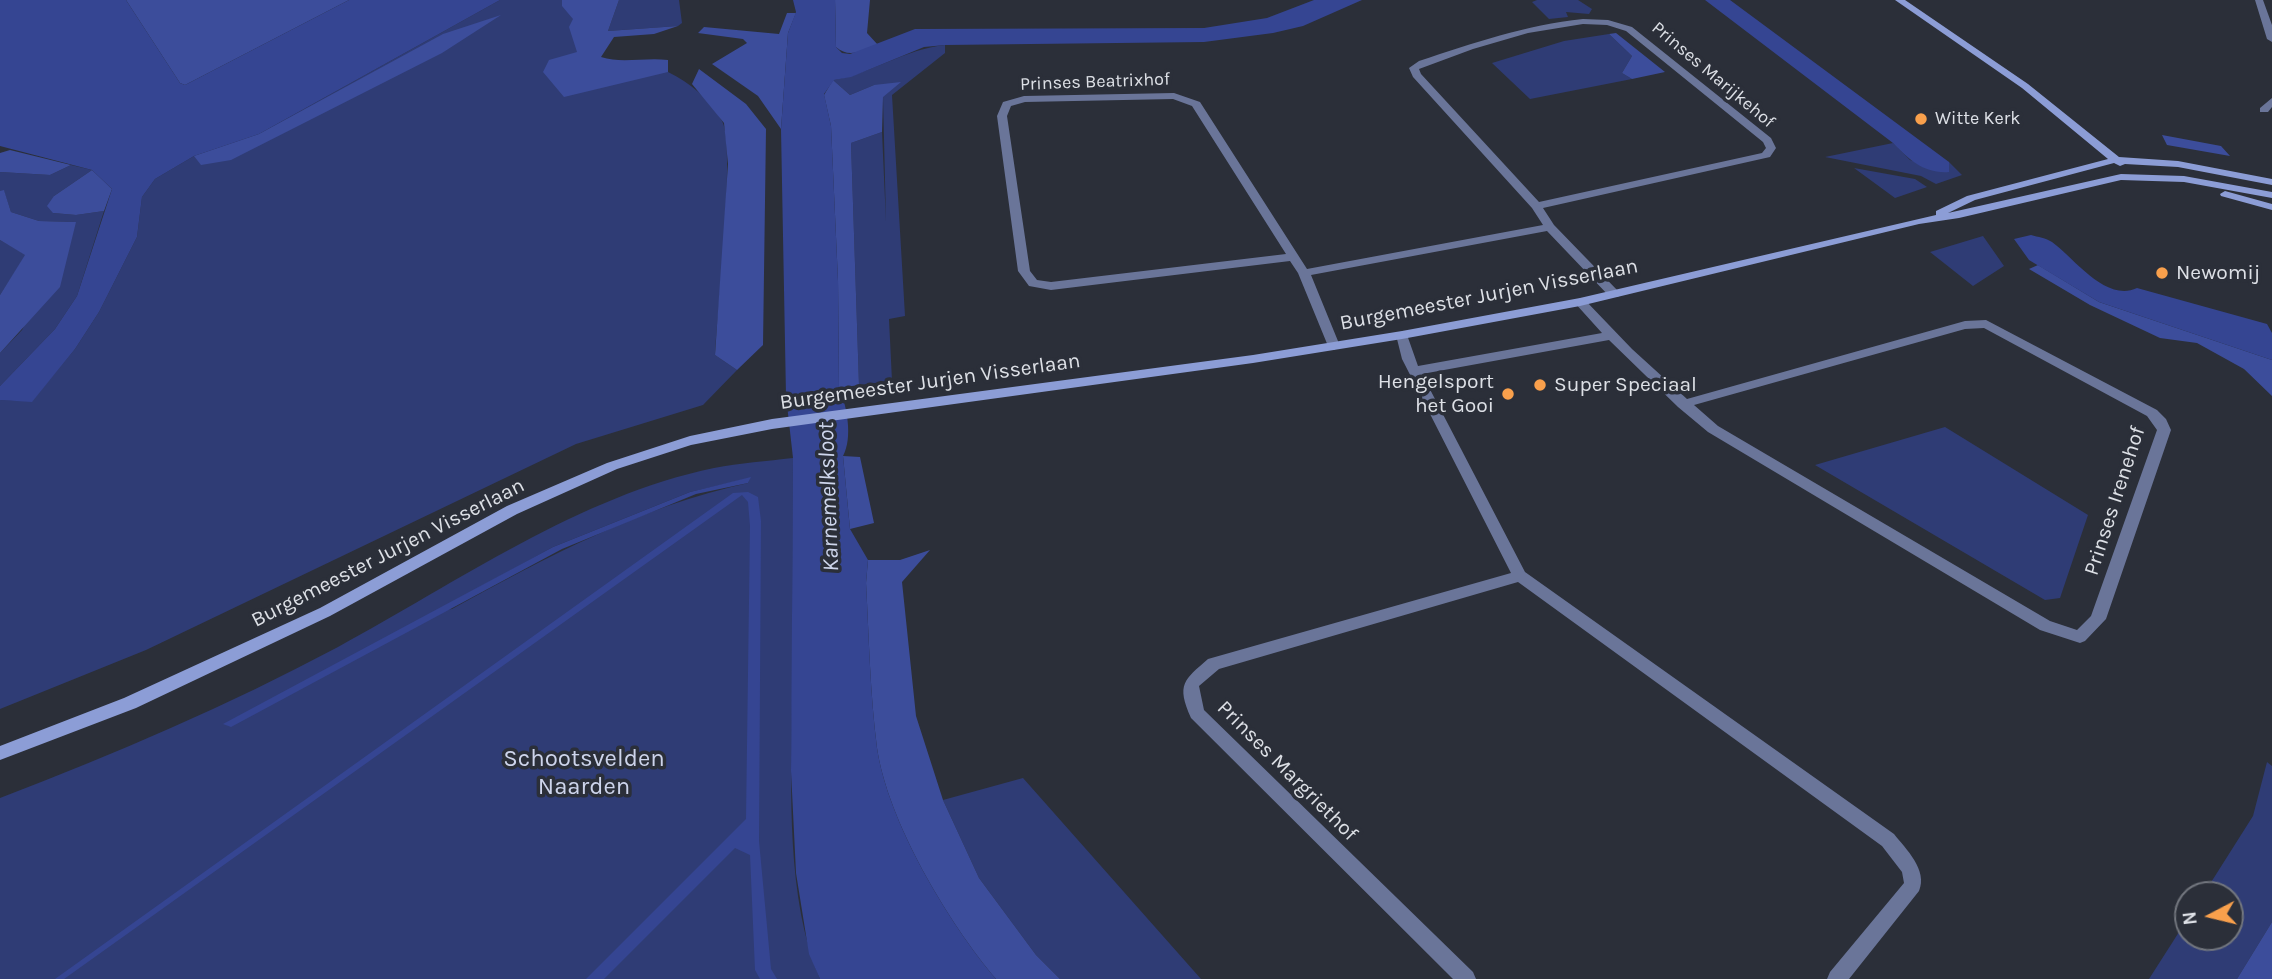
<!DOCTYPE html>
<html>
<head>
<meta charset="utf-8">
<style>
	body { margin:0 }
	#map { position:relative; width:2272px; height:979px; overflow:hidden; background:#2b2f39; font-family:Karla,sans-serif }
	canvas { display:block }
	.north { position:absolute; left:2174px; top:881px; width:70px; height:70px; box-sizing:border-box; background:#2b2f39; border:2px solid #72767e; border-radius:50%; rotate:263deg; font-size:19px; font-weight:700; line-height:28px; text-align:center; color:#dde0e6 }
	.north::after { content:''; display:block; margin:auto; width:24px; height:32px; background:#f9a04c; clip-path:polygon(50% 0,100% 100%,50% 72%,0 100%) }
</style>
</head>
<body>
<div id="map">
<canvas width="2272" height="979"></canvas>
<div class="north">N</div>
</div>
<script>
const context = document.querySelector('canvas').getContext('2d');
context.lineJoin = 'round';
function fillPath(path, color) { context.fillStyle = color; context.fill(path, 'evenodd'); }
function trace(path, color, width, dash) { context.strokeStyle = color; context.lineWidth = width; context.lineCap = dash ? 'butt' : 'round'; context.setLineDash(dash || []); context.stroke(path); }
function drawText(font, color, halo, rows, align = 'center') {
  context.font = font + ' Karla,sans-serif'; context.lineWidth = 7; context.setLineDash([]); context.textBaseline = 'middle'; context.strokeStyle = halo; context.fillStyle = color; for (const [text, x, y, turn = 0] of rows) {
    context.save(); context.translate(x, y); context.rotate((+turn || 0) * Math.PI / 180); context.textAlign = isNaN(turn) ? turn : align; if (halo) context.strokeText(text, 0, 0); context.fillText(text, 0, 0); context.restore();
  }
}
const green = new Path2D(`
	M500 0H598L600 66 668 60V72C690 83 709 98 722 121 736 146 717 317 715 355L737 370 703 405 576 444 146 650 0 709V400L32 401 75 349 99 312 137 237 142 197 155 179 194 156 259 134Z
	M619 0H679L682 23 678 26 608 31Z
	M1537 0H1578L1592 9 1589 14 1566 12 1568 17 1549 19 1532 2Z
	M1609 34 1632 56 1622 73 1632 79 1530 99 1492 63 1564 41Z
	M945 45V53L892 95 905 316 889 319 892 381 859 385 851 143 882 132 886 222 883 97 874 85 850 95 833 80C871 74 905 49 945 45Z
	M1893 143 1910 160 1949 172V162L1962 175 1936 184 1921 176 1825 157Z
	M71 165 92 170 54 196 53 213 76 215 104 211 77 296 55 329 0 386V353L22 330 75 222 39 221 11 212 4 191H0V172L50 175Z
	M1854 168 1915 179 1927 187 1895 198Z
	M1983 236 2004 266 1973 286 1930 252Z
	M0 240 26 255 0 295Z
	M1945 427 2088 515 2060 598 2045 600 1815 465Z
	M793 458C793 540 792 622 792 704 791 790 786 899 820 979H0V798C115 754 229 705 338 647 458 582 579 496 714 468 740 463 767 461 793 458ZM750 478 748 483C642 506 547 557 452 609L436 611 553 547 690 492Z
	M2267 762 2272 766V922L2237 979H2149L2188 918V937H2230V895H2203L2253 816Z
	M1023 778 1201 979H1060L1036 955 979 878 943 800Z`);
const forest = new Path2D(`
	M126 0H349L185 85 180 83Z
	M562 0H619L608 31 678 26 654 34 614 37 601 57C622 64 645 57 668 60V72L564 97 543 72 549 60 577 52 569 27 573 19 562 6Z
	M835 0H870L867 33 878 45C864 50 849 59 836 47Z
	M787 13H796L788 33 781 129 758 96 712 64 747 43 743 39 698 33 704 27 779 34Z
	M501 15 442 53 231 160 201 165 194 156 259 134 443 34Z
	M1616 33 1665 72 1632 79 1622 73 1632 56 1609 34Z
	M699 69 746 104 766 129 763 345 737 370 715 355 728 164 724 123 692 84Z
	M833 80 850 95 874 85 901 82 883 97 882 132 851 143 859 385 839 388 838 281 831 126 824 95Z
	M2162 135 2221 146 2230 156 2167 145Z
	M10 150 71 165 50 175 0 172V153Z
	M92 170 112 189 104 211 76 215 53 213 47 206 54 196Z
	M4 190 11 212 39 221 76 222 60 287 0 353V295L25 255 0 240V191Z
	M2038 265 2099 302 2272 360V396L2244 369 2197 343 2160 338 2090 305 2029 269Z
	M843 456 860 457 874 523 850 529Z
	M930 550 902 582 916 716 943 800 979 878 1036 955 1060 979H996C948 922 888 822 877 748 870 694 869 638 866 583L868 560H900Z
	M2272 922V979H2237Z`);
const water = new Path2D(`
	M0 0H126L180 83 185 85 349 0H500L259 134 194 156 155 179 142 197 137 237 99 312 75 349 32 402 0 400V386L55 329 77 296 112 189 92 170 0 146Z
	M793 0H835L836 47 842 53 850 54 915 29 1204 28 1267 18 1314 0H1362L1303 26 1273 33 1204 42 945 45 924 47 851 77 834 80 824 94 831 126 838 281 839 388C847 405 853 438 843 456L850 529 868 560 866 583C869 638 870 694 877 748 888 822 948 922 996 979H820L809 954 796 873 791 771 793 458 786 396 781 129 788 33 796 12Z
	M1705 0H1730L1949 162V172C1925 174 1909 160 1893 143Z
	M2031 235C2038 237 2046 238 2052 242 2073 257 2106 303 2137 288L2267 324 2272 333V360L2099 302 2029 260 2014 239Z
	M751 477 748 483 696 494 562 549 231 727 223 724 553 547 690 492Z
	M748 492 758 497 761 521 759 841 771 969 777 979H760L755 970 750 855 735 848 604 979H586L746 819 750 526 748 502 742 495 64 979H55L733 493Z`);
const street = new Path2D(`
	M2255 0H2263L2272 25V42L2267 39Z
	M1583 19 1608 20 1632 27 1771 138 1776 148 1770 157 1543 208 1554 225 1618 291 1620 294 1618 297H1610L1547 231 1311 275 1340 346 1334 350 1328 346 1298 273 1290 261 1051 290 1029 286 1018 271 997 116 1003 102 1024 96 1174 93 1200 102 1307 269 1543 225 1532 208 1413 77 1409 68 1419 61C1473 43 1526 25 1583 19ZM1583 24 1607 25 1626 31 1763 142 1766 148 1762 153 1539 202 1421 74 1419 69 1473 49 1528 33ZM1173 99 1192 106 1286 254 1051 282 1037 280 1030 271 1007 116 1011 106 1025 102Z
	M2272 98V107L2268 112H2260V108Z
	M1580 298 1584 299 1632 349 1687 399 1965 321 1986 320 2157 410 2166 419 2171 430 2106 619 2085 641 2080 643 2040 630 1708 432 1678 407 1609 340 1422 374 1525 572 1894 834C1906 849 1928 870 1919 891L1849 979H1827L1830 972 1904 883 1902 872 1882 846 1518 582 1219 669 1199 686 1204 710 1473 972 1476 979H1453L1191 718C1176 684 1184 680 1208 659L1511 573 1402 359 1396 335 1398 332H1406L1418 366 1602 333 1574 302ZM1984 328 2147 416 2157 430 2091 616 2077 630 2050 621 1718 426 1694 405 1965 329Z`);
const secondary = new Path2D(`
	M1895 0H1905L2028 84 2119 157 2178 161 2272 179V185L2178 167 2125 164 2120 166 2114 163 1975 200 1948 213 2121 174 2184 176 2272 192V198L2184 182 2121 180 1959 218 1919 224 1580 306 1402 339 1253 363 772 429 691 445 617 469 517 514 330 616 136 708 0 760V746L124 698 320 608 507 506 607 463 690 436 772 419 1253 355 1402 331 1580 298 1936 215V211L1967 196 2108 159 2022 88Z
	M2225 191 2272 204V210L2221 196 2220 194Z`);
const markers = [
	[1921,119,7,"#f9a04c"],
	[2162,273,7,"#f9a04c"],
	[1540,385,7,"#f9a04c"],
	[1508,394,7,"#f9a04c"]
];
const farStreetnames = [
	["Prinses Marijkehof",1713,75,40],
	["Prinses Beatrixhof",1095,82,-2]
];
const farPoinames = [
	["Witte Kerk",1935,119]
];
const poiNames = [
	["Newomij",2176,273],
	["Hengelsport",1494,382,"right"],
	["het Gooi",1494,406,"right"],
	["Super Speciaal",1554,385]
];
const streetNames = [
	["Burgemeester Jurjen Visserlaan",1489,295,-11],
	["Burgemeester Jurjen Visserlaan",930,382,-8],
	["Prinses Irenehof",2115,501,-72],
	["Burgemeester Jurjen Visserlaan",388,553,-27],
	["Prinses Margriethof",1287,771,45]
];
const waterNames = [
	["Karnemelksloot",829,497,-92]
];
const nearParknames = [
	["Schootsvelden",584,759],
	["Naarden",584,787]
];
fillPath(green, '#2f3c75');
fillPath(forest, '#3c4d9b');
fillPath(water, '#354592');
fillPath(street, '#6a7599');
fillPath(secondary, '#8c9dd6');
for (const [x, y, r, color] of markers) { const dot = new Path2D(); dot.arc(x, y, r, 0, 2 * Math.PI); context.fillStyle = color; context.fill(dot); trace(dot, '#2b2f39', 2.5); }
drawText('18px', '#dde0e6', '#2b2f39', farStreetnames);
drawText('18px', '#dde0e6', '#2b2f39', farPoinames, 'left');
drawText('21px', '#dde0e6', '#2b2f39', poiNames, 'left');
drawText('21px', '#dde0e6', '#2b2f39', streetNames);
drawText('italic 23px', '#ced6ec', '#2b2f39', waterNames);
drawText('24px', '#cdd4eb', '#2b2f39', nearParknames);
</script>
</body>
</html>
